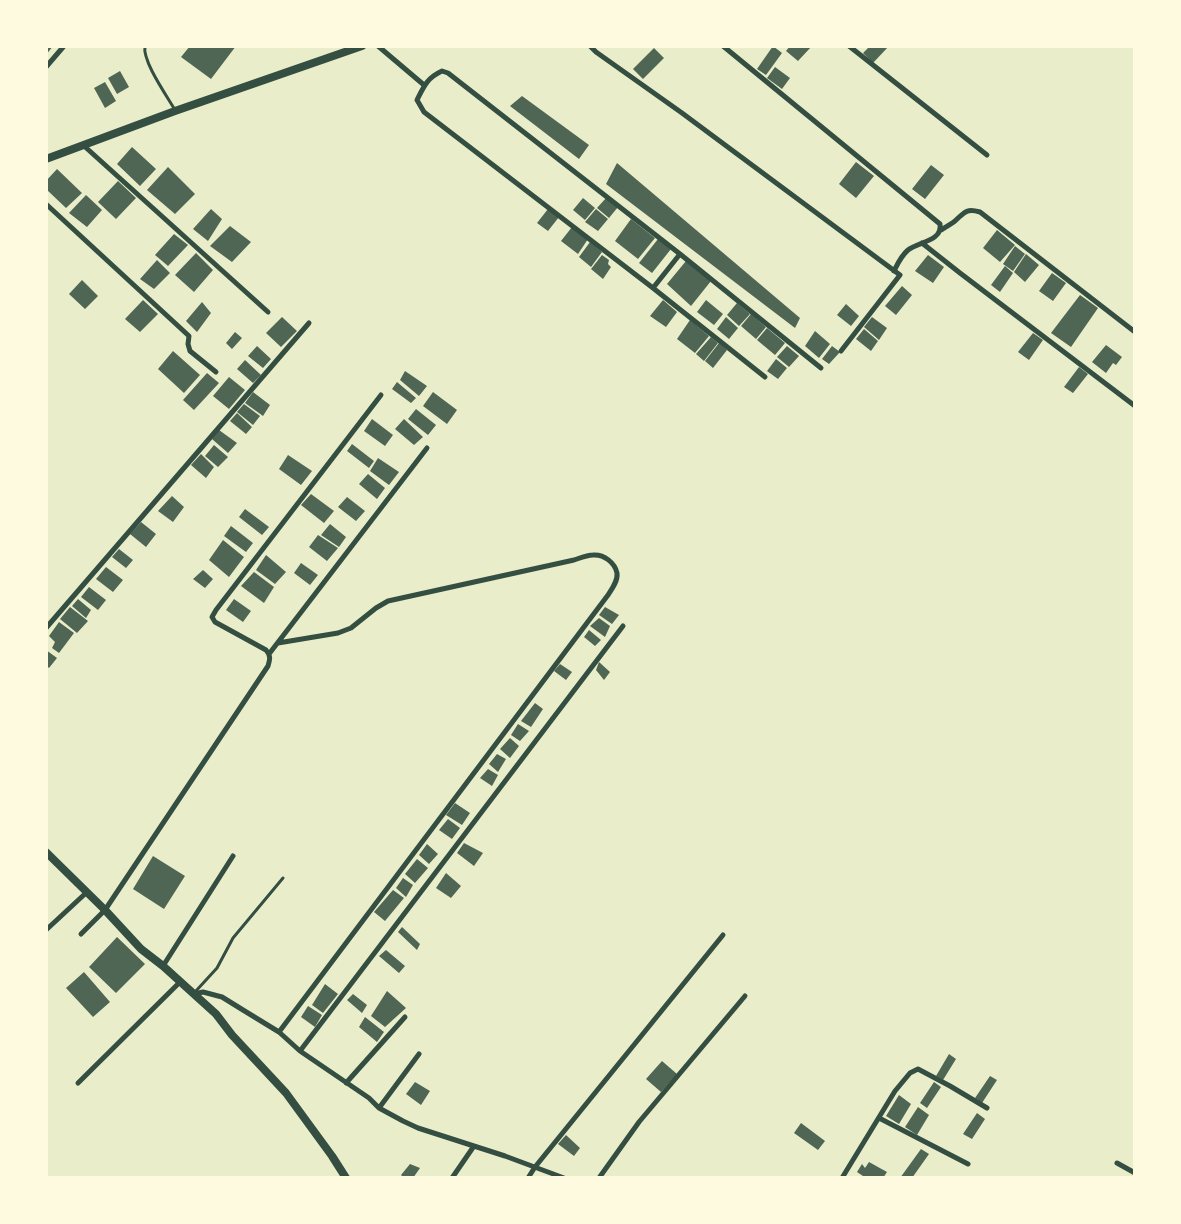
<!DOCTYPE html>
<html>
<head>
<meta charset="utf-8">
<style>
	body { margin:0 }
	#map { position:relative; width:1181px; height:1224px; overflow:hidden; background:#e9edc9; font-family:Rubik,sans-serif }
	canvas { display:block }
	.frame { position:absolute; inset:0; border:48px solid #fefae0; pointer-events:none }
</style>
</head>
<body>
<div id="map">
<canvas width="1181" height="1224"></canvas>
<div class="frame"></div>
</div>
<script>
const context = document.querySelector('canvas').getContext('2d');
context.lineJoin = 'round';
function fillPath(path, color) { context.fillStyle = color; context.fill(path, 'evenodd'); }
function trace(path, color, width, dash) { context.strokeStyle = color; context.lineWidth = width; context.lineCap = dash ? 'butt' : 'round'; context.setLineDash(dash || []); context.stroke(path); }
const building = new Path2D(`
	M46 46H53L46 55Z
	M190 46H236L211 79 181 57Z
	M773 46 782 53 766 75 757 69Z
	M790 46H812L798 61 786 51Z
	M870 46H889L873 63 863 53Z
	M654 48 664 58 643 79 633 69Z
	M775 67 790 78 782 89 767 78Z
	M120 71 129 87 117 94 108 78Z
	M105 82 116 101 105 108 94 88Z
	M522 96 589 145 579 159 510 106Z
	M132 147 156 169 140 186 117 164Z
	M856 162 874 176 856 198 839 184Z
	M617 163 800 318 795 328 606 184Z
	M931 165 944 175 925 199 912 189Z
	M168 167 195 194 175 214 147 190Z
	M57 169 82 193 66 208 46 189V181Z
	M118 181 136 198 116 219 98 202Z
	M86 195 102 210 87 227 69 213Z
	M583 198 595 208 585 220 573 210Z
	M606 198 618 207 609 218 597 208Z
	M211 209 222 219 208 241 193 229Z
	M548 209 559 217 548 231 537 223Z
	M596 209 608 219 598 231 585 222Z
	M631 219 655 238 638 259 615 241Z
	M230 226 251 242 232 262 210 246Z
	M572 227 588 239 578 254 561 241Z
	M997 230 1015 245 1000 262 983 248Z
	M174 234 188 245 168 266 155 255Z
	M658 239 671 249 652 273 639 263Z
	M590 242 602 252 591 267 579 257Z
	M1015 246 1025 254 1013 271 1003 264Z
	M196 253 213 270 194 292 175 275Z
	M1026 254 1039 265 1025 282 1014 272Z
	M602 255 609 260 608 264 611 267 603 279 591 269Z
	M928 255 944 267 933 283 915 271Z
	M157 260 170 273 154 289 140 279Z
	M686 261 711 281 691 306 667 284Z
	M1005 266 1013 273 1000 292 991 285Z
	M1052 273 1066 283 1053 301 1039 291Z
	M82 280 98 296 85 309 69 294Z
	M902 286 912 295 896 315 885 306Z
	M1080 295 1098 308 1071 347 1051 333Z
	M143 300 158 314 140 332 125 319Z
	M663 300 677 312 666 327 650 316Z
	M706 300 723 314 714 325 697 312Z
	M202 302 211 313 197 332 186 321Z
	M737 303 750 314 739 326 727 315Z
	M846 304 859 316 851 326 837 315Z
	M751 314 766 327 756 339 741 326Z
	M282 317 297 331 281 347 266 333Z
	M726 317 738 328 729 339 717 329Z
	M872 317 887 328 879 340 864 327Z
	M690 320 709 336 695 353 677 339Z
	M767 328 785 343 775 355 757 340Z
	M864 329 878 341 871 351 856 339Z
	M815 331 830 344 819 358 805 346Z
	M235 332 242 338 232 349 226 343Z
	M1033 333 1043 340 1029 360 1018 352Z
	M711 337 718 343 704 361 696 354Z
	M719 343 727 350 713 368 705 361Z
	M1106 345 1122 357 1116 365 1113 363 1106 373 1092 362Z
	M257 346 271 359 263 368 248 356Z
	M787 346 799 356 789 367 777 357Z
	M832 346 840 352 829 364 822 359Z
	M173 351 200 375 184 393 158 369Z
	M776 359 787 368 778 379 767 371Z
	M245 360 261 375 253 383 237 369Z
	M1079 367 1088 374 1073 393 1064 387Z
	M405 371 427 386 419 396 400 380Z
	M207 373 219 383 194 410 183 400Z
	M229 377 245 390 229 409 213 396Z
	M397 382 416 398 411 403 392 389Z
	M253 392 270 405 263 416 245 403Z
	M433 392 457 410 447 424 423 406Z
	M244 404 260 416 253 425 237 412Z
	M416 409 436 425 428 435 408 419Z
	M237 413 252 427 246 434 230 421Z
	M372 419 393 435 385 446 364 431Z
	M404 419 423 437 414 445 395 429Z
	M219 430 237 443 228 453 212 439Z
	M352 444 374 461 369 468 347 451Z
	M214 445 228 457 218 467 205 456Z
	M201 454 214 467 206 478 191 465Z
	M288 455 312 471 301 485 279 469Z
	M378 458 399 472 389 485 370 471Z
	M368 474 385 488 377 499 359 484Z
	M311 494 334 511 324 523 301 505Z
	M172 496 184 507 173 522 158 511Z
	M347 497 365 511 356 521 338 507Z
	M245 509 269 527 262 535 239 517Z
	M141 522 156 534 146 547 130 534Z
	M330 524 346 537 339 547 321 535Z
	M231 526 253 543 246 552 224 536Z
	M318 535 338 548 327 561 309 547Z
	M223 540 244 557 229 577 209 560Z
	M119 549 133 560 126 568 112 557Z
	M266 555 286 572 275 584 256 570Z
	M301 563 318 575 310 585 294 573Z
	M106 567 123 580 113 592 96 579Z
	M203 570 213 579 205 588 193 579Z
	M254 572 274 587 264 603 241 586Z
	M89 587 106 600 98 610 81 597Z
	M78 599 91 610 86 618 72 606Z
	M234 599 251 611 243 622 226 610Z
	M70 607 88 621 77 633 60 619Z
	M605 607 619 615 612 624 599 615Z
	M599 618 610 626 605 637 590 626Z
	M59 622 74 633 59 653 52 648 55 642 49 636Z
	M589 630 601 640 595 646 584 637Z
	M46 650 57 658 49 668 46 665Z
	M599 662 610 672 604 680 596 670Z
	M560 664 572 672 566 680 554 671Z
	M535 703 543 709 531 727 521 721Z
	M518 724 529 731 520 741 511 735Z
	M510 738 519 746 510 758 500 749Z
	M497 754 506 759 498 772 489 764Z
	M488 769 498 775 492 786 480 778Z
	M455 803 470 813 462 825 446 815Z
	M448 819 460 828 452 839 439 830Z
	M464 843 483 853 474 866 457 853Z
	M427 844 438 854 429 864 419 855Z
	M153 856 185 876 164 909 133 889Z
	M417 859 428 868 415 883 405 874Z
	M446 873 461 886 451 898 436 888Z
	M403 878 413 885 406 897 396 888Z
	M393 890 404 898 385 921 374 912Z
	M402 927 420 944 417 950 398 932Z
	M117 937 145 964 116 993 89 967Z
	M386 950 405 966 399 973 379 956Z
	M84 972 110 1002 93 1017 66 988Z
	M325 984 338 994 323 1013 312 1005Z
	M387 991 406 1008 385 1027 371 1016Z
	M353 994 367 1005 362 1013 347 1000Z
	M308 1006 322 1015 315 1027 301 1017Z
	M365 1017 384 1032 377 1042 359 1027Z
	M949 1054 956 1059 943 1080 936 1076Z
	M662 1061 677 1074 661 1092 646 1079Z
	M990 1076 997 1080 982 1103 975 1098Z
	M415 1082 430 1091 421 1105 406 1094Z
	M934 1082 941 1087 927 1108 920 1103Z
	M899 1095 911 1104 899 1124 886 1116Z
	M918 1107 929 1115 917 1135 905 1127Z
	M977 1113 985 1119 972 1139 963 1134Z
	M801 1123 825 1141 818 1150 794 1133Z
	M566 1135 580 1148 574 1156 558 1144Z
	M921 1149 929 1154 912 1178H900Z
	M869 1162 887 1172 883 1178H866L857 1172 862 1164 865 1168Z
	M410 1164 420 1168 413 1178H404L401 1175Z`);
const service = new Path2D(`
	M145 46C142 61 167 96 175 110
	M195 992 217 968 233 938 283 878`);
const minor = new Path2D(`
	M378 46 424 85
	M590 46 596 52 682 113 900 275 841 351
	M723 46 940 224C943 241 918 242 908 250 901 256 898 263 894 271
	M849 46 987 155
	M46 67 64 46
	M442 71 448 73 680 254 653 288 424 112 417 100C424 86 427 78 442 71Z
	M83 145 268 312
	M46 204 189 336 188 344 190 351 216 372
	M941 230C946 227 951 224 955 221 965 212 966 208 980 212L1135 332
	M922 243 960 273 1135 406
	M680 254 821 368
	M653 288 765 377
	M46 628 309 323
	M278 643 338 633 351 628 376 608 388 601 574 560C580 558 587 555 593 555 604 554 615 563 617 573 618 581 612 589 608 595L279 1032
	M269 654 427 448
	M46 930 87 892
	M81 934 105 910 268 666C270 659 271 656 266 650L215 622 212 617 216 610 381 395
	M163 966 233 856
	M194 994 203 992 222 997 243 1010 279 1032 300 1051 369 1098 379 1108 403 1121 418 1128 505 1156 564 1178
	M300 1051 623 626
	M78 1083 180 982
	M346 1083 405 1017
	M379 1108 419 1054
	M879 1118 968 1164
	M1117 1163 1135 1173
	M452 1178 474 1146
	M528 1178 535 1167 723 935
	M599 1178 639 1122 745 996
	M842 1178 895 1091 910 1073 918 1069 950 1086 987 1108`);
const tertiary = new Path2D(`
	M46 159 175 111 362 46
	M46 852 105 910 141 949 163 966 216 1014 232 1035 286 1093 332 1156 346 1178`);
fillPath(building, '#4f6655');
trace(service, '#344e41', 3);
trace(minor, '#344e41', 5);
trace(tertiary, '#344e41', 8);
</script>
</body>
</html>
